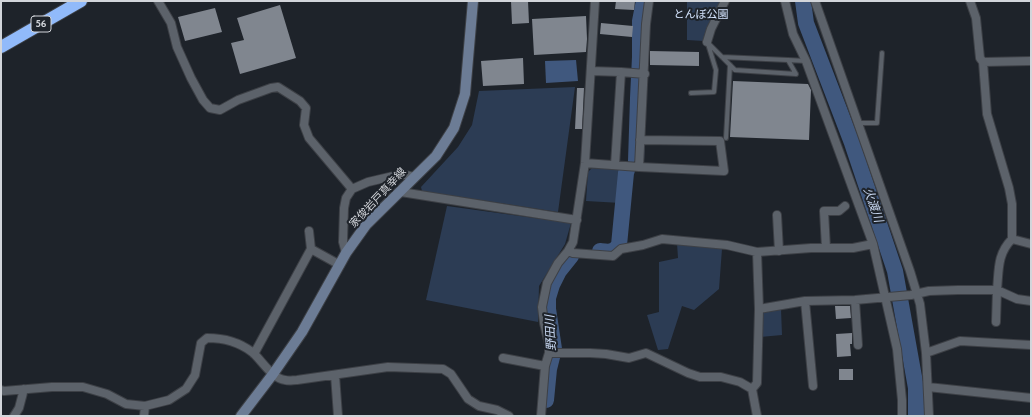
<!DOCTYPE html>
<html>
<head>
<meta charset="utf-8">
<style>
	body { margin:0 }
	#map { position:relative; width:1032px; height:417px; overflow:hidden; background:#1e232a; font-family:Cabin,sans-serif }
	canvas { display:block }
	.frame { position:absolute; inset:0; border:2px solid #d2d5da; pointer-events:none }
</style>
</head>
<body>
<div id="map">
<canvas width="1032" height="417"></canvas>
<div class="frame"></div>
</div>
<script>
const context = document.querySelector('canvas').getContext('2d');
context.lineJoin = 'round';
function fillPath(path, color) { context.fillStyle = color; context.fill(path, 'evenodd'); }
function trace(path, color, width, dash) { context.strokeStyle = color; context.lineWidth = width; context.lineCap = dash ? 'butt' : 'round'; context.setLineDash(dash || []); context.stroke(path); }
function drawText(font, color, halo, rows, align = 'center') {
  context.font = font + ' Cabin,"Noto Sans JP",sans-serif'; context.lineWidth = 4; context.setLineDash([]); context.textBaseline = 'middle'; context.strokeStyle = halo; context.fillStyle = color; for (const [text, x, y, turn = 0] of rows) {
    context.save(); context.translate(x, y); context.rotate((+turn || 0) * Math.PI / 180); context.textAlign = isNaN(turn) ? turn : align; if (halo) context.strokeText(text, 0, 0); context.fillText(text, 0, 0); context.restore();
  }
}
const green = new Path2D(`
	M687 1H722L704 41 687 40Z
	M575 87 558 212 422 191 421 187 458 147 472 125 479 91Z
	M592 168 625 170 621 203 586 201 588 172Z
	M447 206 571 223 565 244 539 286 538 322 426 300Z
	M677 243 722 249 719 289 694 310 682 306 668 349 658 350 647 315 659 312V262L678 258Z
	M781 309 782 335 760 337 761 312Z`);
const water = new Path2D(`
	M576 60 578 81 546 83 545 61Z`);
const river = new Path2D(`
	M803 1 806 23 852 143 895 271 916 388V416
	M636 161 638 98 640 57V21L644 1
	M600 251C609 252 613 253 619 245L626 173 627 170
	M546 400 549 369 554 349 548 309V298L552 285 559 271 571 256`);
const building = new Path2D(`
	M511 1H528L529 23 512 24Z
	M616 1H635L634 10 615 9Z
	M280 5 296 58 240 74 231 43 244 40 237 18Z
	M215 8 222 32 185 41 178 17Z
	M586 16 587 39 586 52 534 55 532 19Z
	M601 23 633 26 632 37 600 34Z
	M650 51 699 52V66L650 65Z
	M523 58 524 84 483 86 481 61Z
	M733 81 808 84 811 90 809 140 730 137Z
	M577 88H584L582 129H575Z
	M835 306H850L851 318 836 319Z
	M852 333V344H850L851 356 837 357 836 334Z
	M839 369H853V380H839Z`);
const lane = new Path2D(`
	M707 42 735 70 796 74
	M722 57 788 60 796 74
	M788 60 806 61
	M691 93 714 92 716 70 708 44
	M859 123H877L882 53
	M726 138 730 65`);
const street = new Path2D(`
	M158 1 171 23 177 47 191 78 203 100 210 108 220 110 238 100 271 88 278 87 300 101 306 108 304 125 309 138 352 189
	M785 1 793 34 806 61 873 244 897 349 902 400V416
	M815 1 910 271 920 304 926 353 929 416
	M707 42 711 29 725 1
	M983 62 1031 61
	M591 71 621 72 615 165
	M621 72 645 74
	M585 163 639 167 724 171 720 141 640 140
	M639 167 646 24 649 1
	M401 192 577 220
	M777 215 779 251
	M309 231 311 249 340 265
	M1012 239 1031 244
	M826 248 824 211H839L845 206
	M568 251 573 253 613 256 621 249 643 245 662 239 727 245 757 252 811 248H853L873 244
	M346 253 343 242 344 208 346 198 352 189 368 182 402 174 414 177
	M855 300 858 345
	M805 301 813 386
	M759 309 805 301 855 300 911 295 929 291 958 290H997C999 270 997 254 1012 239V204L1009 188 987 114 983 62 980 58 976 18 970 1
	M996 322 997 290 1017 299 1031 301
	M549 353H590L606 354 629 358 646 353 688 373 700 377H721L740 382 752 389 757 416
	M926 353 960 341 1031 345
	M254 354 311 249
	M503 358 545 366
	M335 375 338 416
	M928 387 1031 398
	M752 389 757 383 759 309 757 252
	M1 390 4 391 52 387H83L107 394 126 404 145 406 169 400 186 389 195 375 201 343 207 338C223 338 239 342 252 352 261 359 272 379 285 380 289 381 293 380 297 380L388 367 443 369 451 374 468 399 479 406 497 410 509 416
	M14 416 19 408 24 389
	M144 416 145 406
	M541 416 545 366 549 353V344L544 323 542 307 547 283 558 263 568 251 573 242 585 163 595 1`);
const secondary = new Path2D(`
	M241 416 273 374 302 332 346 253 366 225 436 156 454 128 465 94 473 1`);
const highway = new Path2D(`
	M1 47 81 1`);
const shields = [
	[41,24,20]
];
const shieldNames = [
	["56",41,24]
];
const parkNames = [
	["とんぼ公園",701,15]
];
const streetNames = [
	["家俊岩戸真幸線",378,198,-47]
];
const waterNames = [
	["火渡川",873,205,71],
	["野田川",551,333,-93]
];
fillPath(green, '#2c3c54');
fillPath(water, '#40587e');
trace(river, '#40587e', 16);
fillPath(building, '#80868f');
trace(lane, '#3d4046', 6);
trace(street, '#3d4046', 10);
trace(secondary, '#3d4046', 12);
trace(highway, '#3d4046', 14);
trace(lane, '#5c626a', 4);
trace(street, '#5c626a', 8);
trace(secondary, '#6c7c95', 10);
trace(highway, '#91bafa', 12);
for (const [x, y, w] of shields) { const box = new Path2D(); box.roundRect(x - w / 2, y - 8, w, 16, 3); context.fillStyle = '#1e232a'; context.fill(box); trace(box, '#d2d5da', 1); }
drawText('bold 10px', '#d2d5da', null, shieldNames);
drawText('11px', '#d4e4fe', '#1e232a', parkNames);
drawText('11px', '#d2d5da', '#1e232a', streetNames);
drawText('italic 12px', '#c9d9f3', '#1e232a', waterNames);
</script>
</body>
</html>
